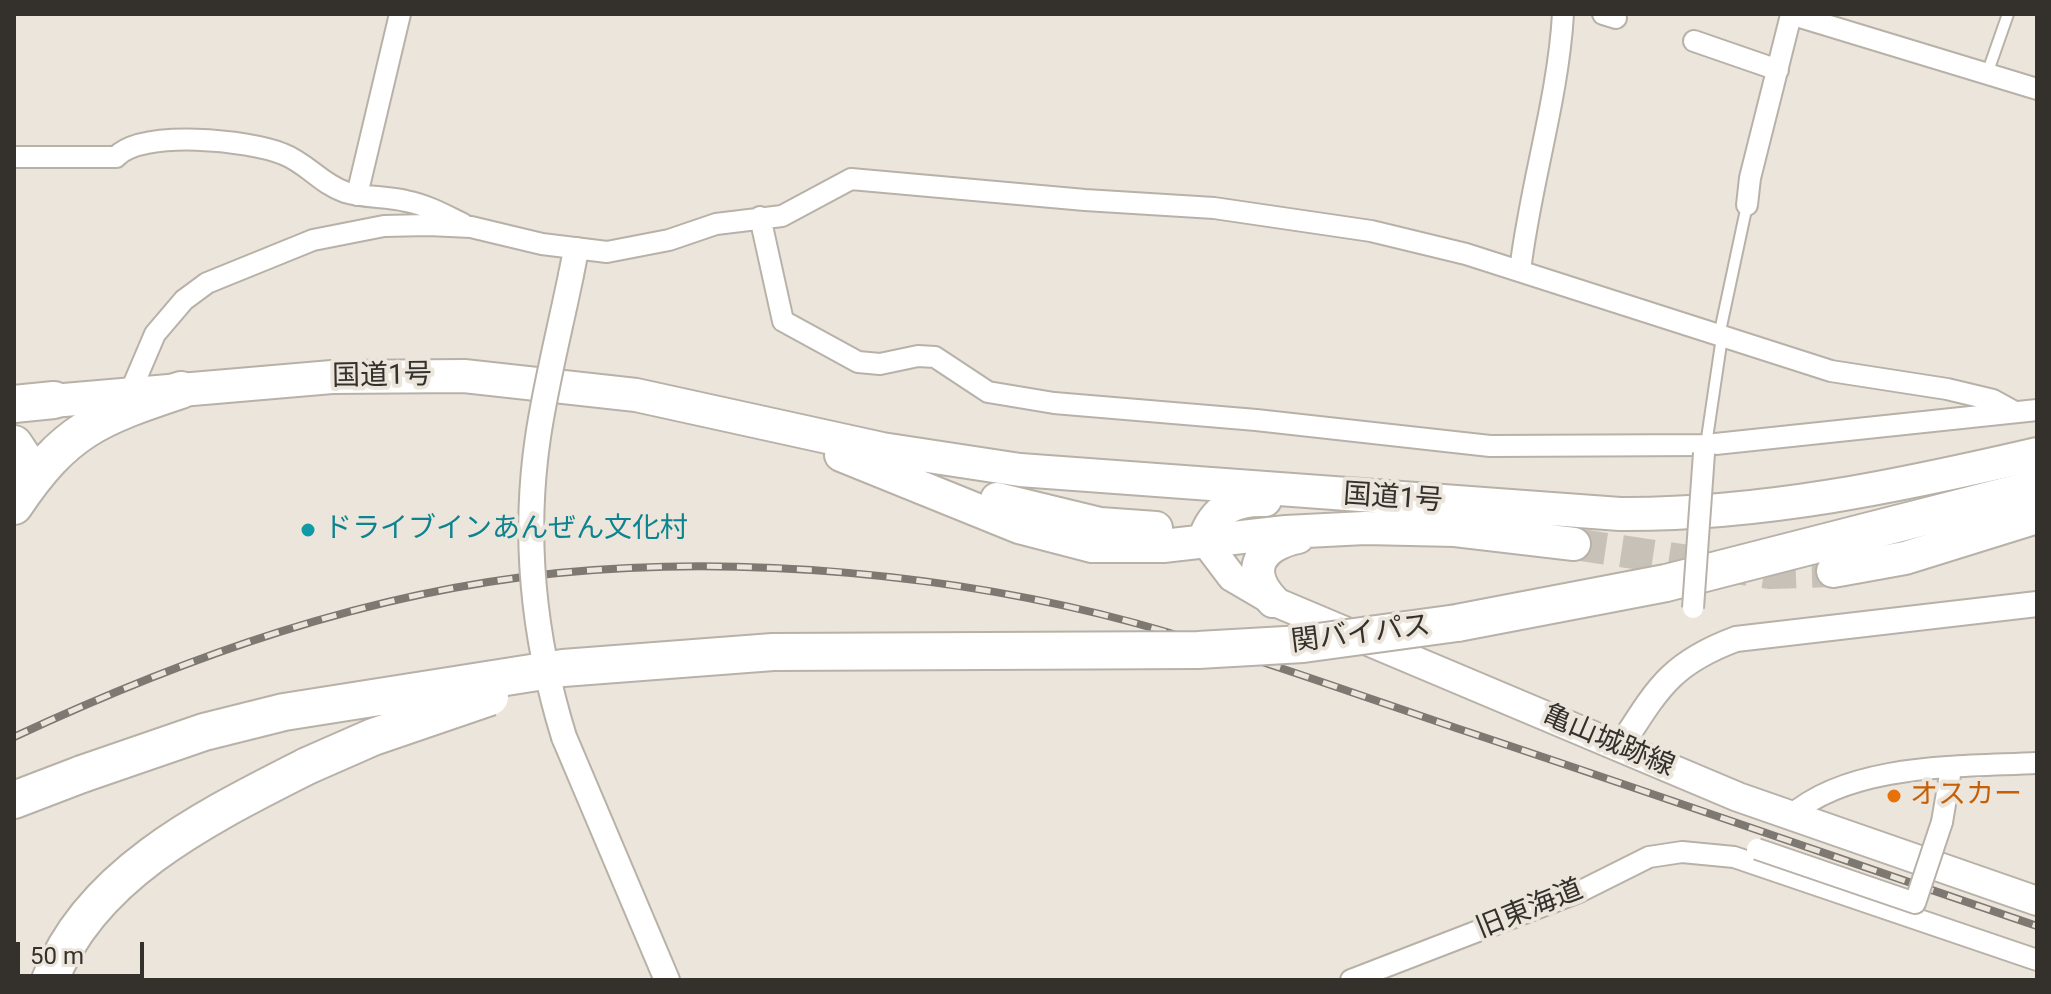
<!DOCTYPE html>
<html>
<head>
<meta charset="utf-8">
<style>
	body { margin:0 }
	#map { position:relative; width:2051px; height:994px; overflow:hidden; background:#ece5db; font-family:Roboto,sans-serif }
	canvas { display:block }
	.frame { position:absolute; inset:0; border:16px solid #34312d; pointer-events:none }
	.scale { position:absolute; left:16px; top:942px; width:128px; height:36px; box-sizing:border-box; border:4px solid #34312d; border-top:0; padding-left:10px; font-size:24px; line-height:28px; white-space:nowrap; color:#34312d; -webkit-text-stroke:6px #ece5db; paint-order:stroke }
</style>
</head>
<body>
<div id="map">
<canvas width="2051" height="994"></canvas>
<div class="frame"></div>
<div class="scale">50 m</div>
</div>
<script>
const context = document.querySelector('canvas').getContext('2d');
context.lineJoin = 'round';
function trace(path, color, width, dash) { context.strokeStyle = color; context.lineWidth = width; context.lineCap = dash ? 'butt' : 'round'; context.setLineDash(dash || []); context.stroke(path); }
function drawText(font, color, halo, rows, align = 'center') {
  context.font = font + ' Roboto,"Noto Sans JP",sans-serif'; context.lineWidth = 8; context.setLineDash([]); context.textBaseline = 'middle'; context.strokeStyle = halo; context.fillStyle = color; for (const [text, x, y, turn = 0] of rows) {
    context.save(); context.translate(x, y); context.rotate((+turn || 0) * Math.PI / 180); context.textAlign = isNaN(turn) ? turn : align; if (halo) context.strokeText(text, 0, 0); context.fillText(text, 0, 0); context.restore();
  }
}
const trunkTunnel = new Path2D(`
	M1574 544 1769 573 1833 571`);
const service = new Path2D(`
	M1987 74 2008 14
	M1719 336 1747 205
	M1706 445 1722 337`);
const minor = new Path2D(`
	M1603 14 1616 18
	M1790 14 2037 89
	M1694 41 1778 70
	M14 157H116C142 129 249 140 283 154 307 163 321 184 345 192 365 198 386 196 406 201 427 205 445 215 463 224
	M357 195 400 14
	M1747 205 1750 178 1791 15
	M760 217 783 321 858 362 880 364 918 356 935 357 988 392 1054 403 1256 420 1490 446 1706 445 2037 410
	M1520 271C1530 185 1558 100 1563 14
	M129 395 155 334 184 300 207 283 313 240 384 226 428 225 471 227 542 244 607 252 669 240 716 224 782 216 851 179 1085 200 1214 208 1371 231 1466 254 1831 371 1947 389 1993 400 2013 411
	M1790 816C1851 763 1959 767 2037 763
	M1942 822 1951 769
	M1351 980 1579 892 1649 857 1682 852 1734 857 2037 960`);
const tertiary = new Path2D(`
	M571 275 576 250
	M564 737 667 980
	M1620 747C1657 690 1669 664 1736 639L2037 604`);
const secondary = new Path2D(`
	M1204 540 1232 577 1273 601 1738 797 2037 901`);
const trunk = new Path2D(`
	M29 403 332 377 464 376 636 395 882 449 1020 470 1620 514C1762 515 1899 486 2037 454
	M841 455 1019 527 1092 546H1163L1286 532 1365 528 1455 530 1574 544
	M997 499 1100 524 1156 528
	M1204 540C1214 509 1234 499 1265 500
	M1833 571 1905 558 2037 517
	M1273 601C1244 570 1260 545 1298 537`);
const motorway = new Path2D(`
	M14 404 54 400
	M14 444 28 465 29 484
	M14 506C65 430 97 418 181 390
	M1457 623 1666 583 2037 488
	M14 800 82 774
	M50 980C91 872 211 815 307 766`);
const rail = new Path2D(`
	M14 737C186 657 367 592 558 573 744 555 954 574 1135 623 1243 653 1350 692 1456 728 1650 792 1843 860 2037 926`);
const minorBridge = new Path2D(`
	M1693 608 1704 453
	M1757 849 1915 903 1942 822`);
const tertiaryBridge = new Path2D(`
	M564 737C534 640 523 538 538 437 546 383 560 329 571 275`);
const motorwayBridge = new Path2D(`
	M307 766 373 737 490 697
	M82 774 204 732 284 712 563 668 773 652 1198 650 1303 644 1457 623`);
const markers = [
	[308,530,8,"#0f9aa8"],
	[1894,796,8,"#e8710a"]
];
const streetNames = [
	["国道1号",382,377,-1],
	["国道1号",1393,499,4],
	["関バイパス",1361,635,-7],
	["亀山城跡線",1608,742,23],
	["旧東海道",1530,910,-22]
];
const cultureNames = [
	["ドライブインあんぜん文化村",324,530]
];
const foodNames = [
	["オスカー",1910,796]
];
trace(trunkTunnel, '#c7c1b8', 32, [32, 16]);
trace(service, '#b8b1a8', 14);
trace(minor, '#b8b1a8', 24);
trace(tertiary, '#b8b1a8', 28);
trace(secondary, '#b8b1a8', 32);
trace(trunk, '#b8b1a8', 36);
trace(motorway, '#b8b1a8', 40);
trace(service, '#fff', 10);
trace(minor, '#fff', 20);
trace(tertiary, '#fff', 24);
trace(secondary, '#fff', 28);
trace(trunk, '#fff', 32);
trace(motorway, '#fff', 36);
trace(rail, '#7d7872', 8);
trace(rail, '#ece5db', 5, [15]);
trace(minorBridge, '#b8b1a8', 24, []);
trace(tertiaryBridge, '#b8b1a8', 28, []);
trace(motorwayBridge, '#b8b1a8', 40, []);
trace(minorBridge, '#fff', 20);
trace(tertiaryBridge, '#fff', 24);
trace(motorwayBridge, '#fff', 36);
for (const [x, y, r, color] of markers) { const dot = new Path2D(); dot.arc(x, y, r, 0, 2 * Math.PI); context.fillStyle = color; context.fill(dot); trace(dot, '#ece5db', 3); }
drawText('28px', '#34312d', '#ece5db', streetNames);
drawText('28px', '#0d838f', '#ece5db', cultureNames, 'left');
drawText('28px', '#c56008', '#ece5db', foodNames, 'left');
</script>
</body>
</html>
